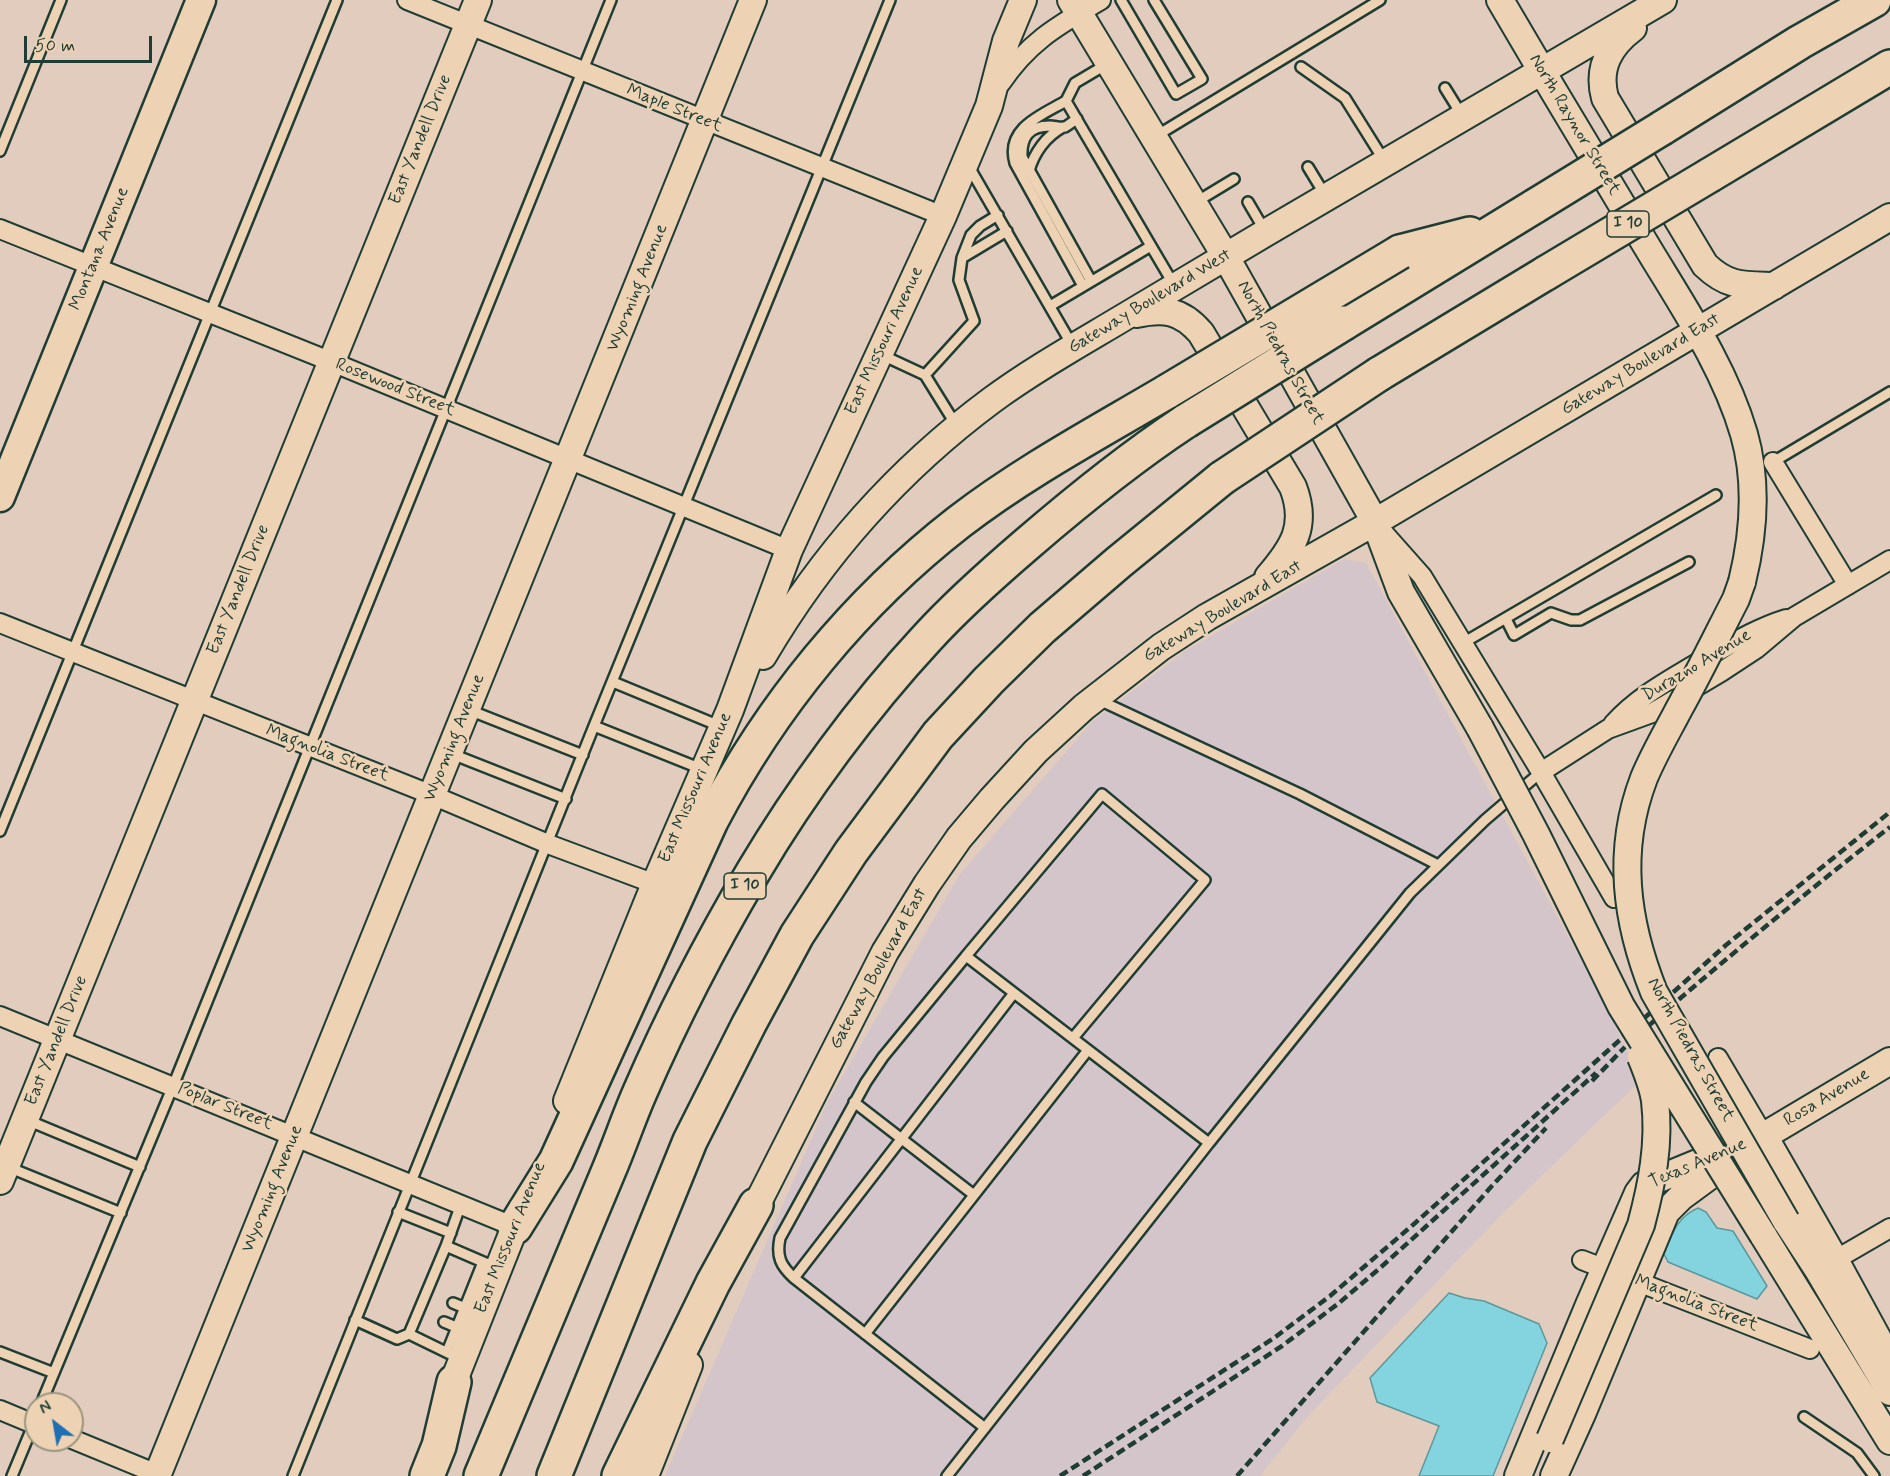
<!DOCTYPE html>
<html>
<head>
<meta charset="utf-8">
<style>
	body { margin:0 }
	#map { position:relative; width:1890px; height:1476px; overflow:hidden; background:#e1ccbe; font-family:Mynerve,sans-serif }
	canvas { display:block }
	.north { position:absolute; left:24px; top:1392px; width:60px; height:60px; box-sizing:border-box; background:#edd2b4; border:2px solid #9b9681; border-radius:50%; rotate:329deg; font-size:16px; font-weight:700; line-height:24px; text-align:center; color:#1f3d34 }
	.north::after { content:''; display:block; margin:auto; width:21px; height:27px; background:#1f6fb2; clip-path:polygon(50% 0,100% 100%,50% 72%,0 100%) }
	.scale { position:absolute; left:24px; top:36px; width:128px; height:27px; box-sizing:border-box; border:3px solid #1f3d34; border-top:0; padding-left:8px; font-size:18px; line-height:21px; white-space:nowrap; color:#1f3d34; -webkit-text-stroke:4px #edd2b4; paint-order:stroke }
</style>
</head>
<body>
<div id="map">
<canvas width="1890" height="1476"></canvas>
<div class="north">N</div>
<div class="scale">50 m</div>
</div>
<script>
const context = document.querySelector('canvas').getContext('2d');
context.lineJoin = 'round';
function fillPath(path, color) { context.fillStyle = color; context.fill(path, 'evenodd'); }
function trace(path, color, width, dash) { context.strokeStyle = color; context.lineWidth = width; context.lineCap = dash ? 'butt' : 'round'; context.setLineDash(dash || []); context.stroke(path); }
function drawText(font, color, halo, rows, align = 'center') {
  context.font = font + ' Mynerve,sans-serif'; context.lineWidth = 5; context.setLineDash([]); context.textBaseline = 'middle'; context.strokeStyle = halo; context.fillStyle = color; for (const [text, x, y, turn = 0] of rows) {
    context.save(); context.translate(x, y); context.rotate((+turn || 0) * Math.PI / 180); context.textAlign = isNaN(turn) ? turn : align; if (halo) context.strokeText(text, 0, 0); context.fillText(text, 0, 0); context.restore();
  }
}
const built = new Path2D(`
	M1344 559 1366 563 1605 1005 1641 1080 1501 1215 1307 1417 1260 1476H665L827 1103 960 874 1092 722 1185 651Z`);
const water = new Path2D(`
	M1698 1208 1706 1212 1717 1228 1733 1231 1767 1286 1757 1299 1668 1262 1664 1254C1672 1234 1677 1217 1698 1208Z
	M1449 1293 1465 1298 1484 1301 1539 1324 1547 1343 1493 1476H1419L1439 1426 1377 1402 1370 1378Z`);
const lane = new Path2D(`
	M1121 0 1176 94 1202 79 1154 0
	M1107 64 1075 83 1066 101 1151 246
	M1301 67 1345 98 1385 162
	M1445 88 1463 117
	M1066 101C1042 115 1005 128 1015 163L1083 286
	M1077 119C1073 121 1069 125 1065 127 1060 128 1055 126 1050 126 1029 126 1021 137 1022 157L1091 281
	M1156 136 1380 0
	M0 151 61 0
	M968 165 1072 345
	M1308 167 1325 195
	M1029 171C1034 153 1046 136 1063 127
	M1196 202 1234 179
	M1248 202 1265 231
	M962 258 1007 231
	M1050 306 1151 246 1174 285
	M882 355 925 375 956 425
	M925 375 974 321 959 280 962 258 971 235 980 226 998 215
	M1773 462 1890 392
	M1506 619 1514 635 1551 613 1571 620H1580L1689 562
	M1463 643 1716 495
	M613 682 722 727
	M1099 700 1300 794 1438 865
	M469 710 583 755
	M594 726 704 770
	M452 754 566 799
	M0 831 337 0
	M966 956 1102 794 1205 880 1073 1038
	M854 1102 974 1195
	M27 1120 140 1167
	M1209 1143 1410 893 1485 820 1541 772
	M8 1167 121 1213
	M461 1204 446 1246 497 1268
	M398 1212 451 1233
	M794 1278C781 1266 776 1257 780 1238L866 1082 883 1057 966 956 1014 993
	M453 1303 470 1310
	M355 1320 397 1339 409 1334 446 1246
	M444 1322 456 1327
	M409 1334 450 1354
	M865 1334 1088 1050
	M0 1352 54 1373
	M447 1352 483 1262
	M41 1404 173 1086 611 0
	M1804 1417 1857 1453 1874 1476
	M12 1476 34 1423
	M293 1476 594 726 890 0
	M947 1476 1209 1143 1014 993 794 1278 985 1428`);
const street = new Path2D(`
	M407 0 943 216
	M1001 83C1029 41 1059 25 1101 0
	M0 229 332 362 789 550
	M1773 462 1848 585
	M1383 532 1422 576 1541 772 1614 898
	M0 623 432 795 548 844 655 884
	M1613 724C1637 697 1669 680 1699 662 1728 646 1754 629 1786 619
	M1541 772 1608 729 1652 713 1721 672 1756 649 1794 617 1890 560
	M0 1016 515 1227
	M1718 1058 1764 1136
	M1582 1260 1810 1349
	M1835 1260 1890 1228
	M0 1410 36 1425
	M72 1439 162 1476`);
const secondary = new Path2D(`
	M1071 0 1226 257 1375 522 1401 592 1480 728
	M1500 0C1548 82 1597 164 1646 245 1682 305 1724 366 1744 434 1758 483 1754 533 1742 582
	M1633 28C1609 46 1597 68 1605 98L1705 265C1728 287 1743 285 1774 286
	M1136 314C1164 308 1181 310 1201 333L1293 487C1308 526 1293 548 1268 577
	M763 656C821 557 899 469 992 400 1034 369 1081 343 1126 316 1173 288 1220 260 1267 232 1399 155 1531 77 1663 0
	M567 1101 655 884 730 710 789 550 943 216 989 106 1006 41 1023 0
	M1764 1136 1835 1260 1890 1361
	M0 1181 478 0
	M749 1220 885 952 927 884 959 838 992 799 1036 751 1084 707 1161 647 1207 617 1375 522 1890 217
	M1786 1221 1818 1270 1890 1392
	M1763 1235 1890 1441
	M447 1398 522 1209
	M157 1476 753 0
	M645 1476 689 1365
	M1518 1476 1589 1305 1638 1193 1644 1185 1727 1151
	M1554 1476 1582 1414 1666 1212 1681 1197 1764 1136 1890 1061`);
const primary = new Path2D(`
	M0 497 201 0`);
const highway = new Path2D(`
	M1662 128 1800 42 1874 0
	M1710 175 1890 67
	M1400 252 1470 234
	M1344 323 1535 206
	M1379 374 1546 273
	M515 1227 556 1161 711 821C771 706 856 602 959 522 1024 472 1097 433 1168 391
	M427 1476 439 1446 454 1382
	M481 1476C524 1374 566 1272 609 1170 620 1144 629 1117 640 1092 673 1016 711 943 753 872 801 791 863 707 927 638 958 604 992 574 1027 544 1078 500 1130 458 1186 421
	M554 1476 690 1141 749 1024 797 935 851 852 938 735 989 680 1042 628 1119 562 1222 478
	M619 1476 713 1283 756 1205`);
const rail = new Path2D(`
	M1638 1035C1720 963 1804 894 1890 827
	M1592 1081 1625 1047
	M1060 1476 1274 1338 1330 1296 1414 1224 1726 945 1890 812
	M1083 1476 1282 1346 1339 1303 1380 1268 1596 1073
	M1237 1476 1490 1188 1546 1128`);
const secondaryBridge = new Path2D(`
	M1742 582 1736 599C1717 636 1699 673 1679 709 1667 732 1654 754 1644 778 1616 851 1626 922 1654 992L1786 1221
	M1480 728 1536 834 1621 1006 1763 1235
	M1550 1439 1641 1225C1652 1184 1660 1143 1655 1101 1653 1086 1646 1070 1641 1057`);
const highwayBridge = new Path2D(`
	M1535 206 1662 128
	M1546 273 1710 175
	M1168 391 1400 252
	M1186 421 1344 323
	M1222 478 1379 374`);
const shields = [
	[1628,224,42],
	[745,886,42]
];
const shieldNames = [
	["I 10",1628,224],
	["I 10",745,886]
];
const streetNames = [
	["Maple Street",674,109,22],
	["North Raynor Street",1574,125,59],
	["East Yandell Drive",421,140,-68],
	["Montana Avenue",100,249,-68],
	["Wyoming Avenue",638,288,-68],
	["Gateway Boulevard West",1150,302,-31],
	["East Missouri Avenue",885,341,-65],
	["North Piedras Street",1280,353,61],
	["Gateway Boulevard East",1641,365,-31],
	["Rosewood Street",395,388,22],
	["East Yandell Drive",239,590,-68],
	["Gateway Boulevard East",1223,612,-31],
	["Durazno Avenue",1697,666,-31],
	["Wyoming Avenue",455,738,-68],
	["Magnolia Street",327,754,21],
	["East Missouri Avenue",696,788,-67],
	["Gateway Boulevard East",879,969,-61],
	["East Yandell Drive",57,1041,-68],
	["North Piedras Street",1690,1050,61],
	["Rosa Avenue",1827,1098,-31],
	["Poplar Street",225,1107,22],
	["Texas Avenue",1698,1164,-23],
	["Wyoming Avenue",273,1189,-68],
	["East Missouri Avenue",511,1238,-68],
	["Magnolia Street",1696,1304,21]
];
fillPath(built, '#d3c5ca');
fillPath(water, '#84d4e0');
trace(water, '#5c989b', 1.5);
trace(lane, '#1f3d34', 14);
trace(street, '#1f3d34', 22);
trace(secondary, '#1f3d34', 30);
trace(primary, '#1f3d34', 33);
trace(highway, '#1f3d34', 38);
trace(lane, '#edd2b4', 9);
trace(street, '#edd2b4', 18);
trace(secondary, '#edd2b4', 26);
trace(primary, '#edd2b4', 28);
trace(highway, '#edd2b4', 33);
trace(rail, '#1f3d34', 4.5, [9, 4.5]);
trace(secondaryBridge, '#1f3d34', 30, []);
trace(highwayBridge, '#1f3d34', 38, []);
trace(secondaryBridge, '#edd2b4', 26);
trace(highwayBridge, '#edd2b4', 33);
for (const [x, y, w] of shields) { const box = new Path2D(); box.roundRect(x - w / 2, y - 13, w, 26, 4.5); context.fillStyle = '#edd2b4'; context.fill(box); trace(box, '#1f3d34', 1.5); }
drawText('bold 16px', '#1f3d34', null, shieldNames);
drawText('18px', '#1f3d34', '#edd2b4', streetNames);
</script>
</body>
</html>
